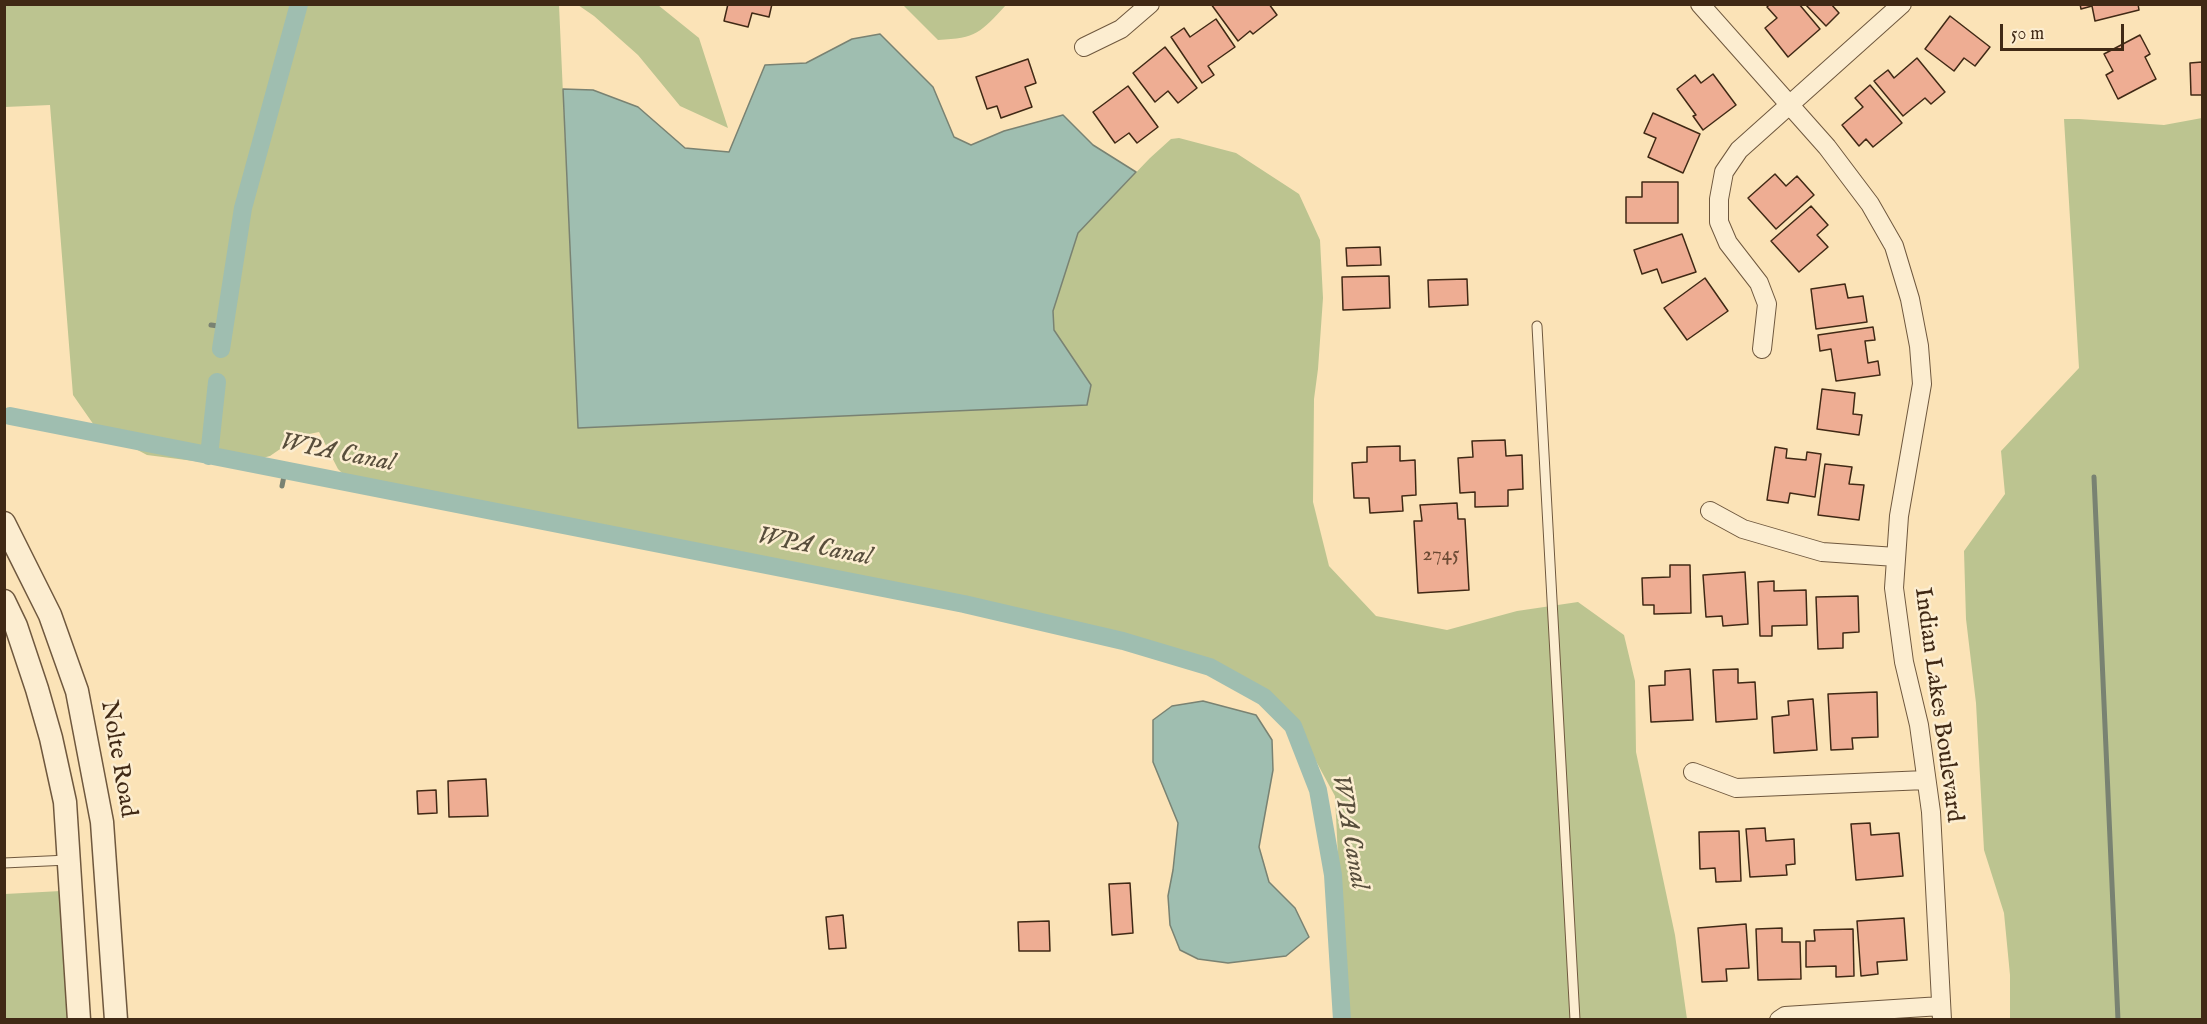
<!DOCTYPE html>
<html>
<head>
<meta charset="utf-8">
<style>
	body { margin:0 }
	#map { position:relative; width:2207px; height:1024px; overflow:hidden; background:#fbe3b7; font-family:"IM FELL English",serif }
	canvas { display:block }
	.frame { position:absolute; inset:0; border:6px solid #402915; pointer-events:none }
	.scale { position:absolute; left:2000px; top:24px; width:124px; height:27px; box-sizing:border-box; border:3px solid #402915; border-top:0; padding-left:8px; font-size:18px; line-height:21px; white-space:nowrap; color:#402915; -webkit-text-stroke:4px #fcedd0; paint-order:stroke }
</style>
</head>
<body>
<div id="map">
<canvas width="2207" height="1024"></canvas>
<div class="frame"></div>
<div class="scale">50 m</div>
</div>
<script>
const context = document.querySelector('canvas').getContext('2d');
context.lineJoin = 'round';
function fillPath(path, color) { context.fillStyle = color; context.fill(path, 'evenodd'); }
function trace(path, color, width, dash) { context.strokeStyle = color; context.lineWidth = width; context.lineCap = dash ? 'butt' : 'round'; context.setLineDash(dash || []); context.stroke(path); }
function drawText(font, color, halo, rows, align = 'center') {
  context.font = font + ' "IM FELL English",serif'; context.lineWidth = 5; context.setLineDash([]); context.textBaseline = 'middle'; context.strokeStyle = halo; context.fillStyle = color; for (const [text, x, y, turn = 0] of rows) {
    context.save(); context.translate(x, y); context.rotate((+turn || 0) * Math.PI / 180); context.textAlign = isNaN(turn) ? turn : align; if (halo) context.strokeText(text, 0, 0); context.fillText(text, 0, 0); context.restore();
  }
}
const green = new Path2D(`
	M4 5H559L578 428 1087 405 1091 385 1054 330 1053 311 1078 233 1150 158 1171 139 1179 138 1236 153 1299 194 1320 240 1323 298 1318 369 1314 399 1313 502 1329 566 1376 616 1447 630 1517 611 1578 602 1624 635 1635 681 1636 752 1675 935 1687 1019H1346L1335 796 1287 708 1181 650 885 584 355 486 338 469 319 432 299 436 270 456 233 466 147 455 96 428 73 395 50 105 5 107Z
	M578 5H658L699 38 728 128 680 106 638 55 594 16Z
	M903 5H1006C980 33 977 38 938 40Z
	M2202 118V1019H2010V975L2004 913 1984 850 1976 703 1966 619 1964 551 2005 494 2001 451 2079 368 2064 119H2079L2164 125Z
	M61 891 69 1019 5 1020V894Z`);
const water = new Path2D(`
	M880 34 933 87 954 137 971 145 1004 131 1063 115 1093 145 1136 172 1078 233 1053 311 1054 330 1091 385 1087 405 578 428 563 89 593 90 638 107 685 148 729 152 765 65 806 63 852 39Z
	M1203 701 1256 715 1272 740 1273 770 1259 847 1269 882 1295 908 1309 937 1286 956 1228 963 1198 959 1180 950 1170 925 1168 896 1173 870 1178 823 1153 762V720L1172 706Z`);
const stream = new Path2D(`
	M211 325 225 327
	M2094 477 2118 1020
	M282 486 285 471`);
const canal = new Path2D(`
	M221 349 243 208 299 4
	M10 416 964 604 1123 641 1210 667 1264 697 1293 726 1318 790 1333 875 1342 1020
	M209 456 217 382`);
const building = new Path2D(`
	M728 4H772L769 17 752 13 748 27 724 21Z
	M1211 4H1269L1277 15 1253 34 1250 31 1238 41Z
	M1770 4H1799L1820 29 1788 57 1765 28 1777 18 1767 7Z
	M1805 4H1831L1839 13 1826 26Z
	M2080 4H2138L2139 10 2095 21 2092 6 2081 9Z
	M1950 16 1990 47 1975 66 1964 58 1954 71 1925 49Z
	M1216 19 1235 47 1208 66 1214 75 1202 83 1171 37 1184 28 1190 37Z
	M2140 35 2150 54 2145 57 2156 79 2118 99 2106 75 2113 71 2104 54Z
	M1165 47 1197 88 1178 103 1168 91 1155 102 1133 73Z
	M1917 58 1945 92 1931 104 1925 98 1903 116 1874 81 1888 70 1894 78Z
	M1028 59 1036 83 1025 87 1032 107 1001 118 997 106 987 109 976 77Z
	M2202 62V95H2191L2190 63Z
	M1713 74 1736 105 1703 130 1693 116 1696 115 1677 89 1695 75 1701 83Z
	M1870 85 1902 123 1873 147 1866 139 1859 146 1842 125 1863 107 1855 98Z
	M1128 86 1158 127 1137 143 1129 133 1115 143 1093 112Z
	M1653 113 1700 134 1683 173 1648 157 1656 138 1644 133Z
	M1775 174 1786 186 1797 176 1814 195 1776 229 1748 198Z
	M1642 182H1678V223H1626V197H1642Z
	M1811 206 1828 225 1817 235 1828 247 1799 272 1771 241Z
	M1682 234 1696 272 1662 283 1657 269 1642 274 1634 250Z
	M1380 247 1381 265 1347 266 1346 248Z
	M1389 276 1390 308 1343 310 1342 277Z
	M1705 278 1728 311 1687 340 1664 308Z
	M1467 279 1468 305 1429 307 1428 280Z
	M1845 284 1848 298 1863 296 1867 322 1816 329 1811 289Z
	M1873 327 1875 340 1865 341 1868 363 1878 361 1880 375 1836 381 1831 349 1820 351 1818 335Z
	M1822 389 1855 393 1853 414 1862 415 1859 435 1817 429Z
	M1505 440 1506 456 1522 455 1523 489 1508 490V506L1475 507V492L1460 493 1458 458 1473 457 1472 441Z
	M1400 446V461L1415 460 1416 495 1402 496 1403 511 1370 513 1369 498H1354L1352 463 1367 462V447Z
	M1775 447 1787 449 1786 458 1806 460 1807 452 1821 454 1815 497 1790 493 1788 503 1767 500Z
	M1825 464 1852 467 1849 484 1864 485 1859 520 1818 515Z
	M1457 503 1458 519H1465L1469 590 1418 593 1414 521H1422L1420 505Z
	M1670 565H1690L1691 613 1654 614V605H1643L1642 578 1670 577Z
	M1745 572 1748 624 1723 626 1722 616 1706 617 1703 575Z
	M1774 581V591L1806 590 1807 625 1772 626V636H1760L1758 582Z
	M1858 596 1859 632 1843 633V648L1818 649 1816 597Z
	M1690 669 1693 720 1651 722 1649 686 1665 685V671Z
	M1738 669V683L1755 682 1757 719 1716 722 1713 670Z
	M1877 692 1878 737 1852 738 1853 749 1831 750 1828 694Z
	M1813 699 1817 750 1774 753 1772 717 1789 715 1788 701Z
	M486 779 488 816 449 817 448 781Z
	M436 790 437 813 418 814 417 791Z
	M1870 823 1871 835 1899 833 1903 876 1856 880 1851 824Z
	M1765 828 1766 841 1794 839 1795 864 1786 865 1787 875 1750 877 1746 829Z
	M1739 831 1741 881 1716 882 1715 868 1700 869 1699 832Z
	M1130 883 1133 933 1112 935 1109 884Z
	M843 915 846 948 829 949 826 917Z
	M1904 918 1907 960 1877 962 1878 974 1861 976 1857 921Z
	M1049 921 1050 951H1019L1018 922Z
	M1746 924 1749 968 1726 969 1727 981 1702 982 1698 928Z
	M1782 928V942H1800L1801 979 1758 980 1756 929Z
	M1853 929 1854 976 1836 977V966L1806 967V941H1815L1814 930Z`);
const service = new Path2D(`
	M1537 326 1575 1020
	M4 863 68 860`);
const minor = new Path2D(`
	M1700 4 1827 147 1870 204 1894 246 1910 299 1919 346 1922 384 1899 516 1894 588 1904 662 1919 725 1931 812 1942 1020
	M1084 47 1121 29 1150 4
	M1762 349 1767 304 1759 283 1728 243 1719 222V199L1724 172 1739 150 1902 4
	M1710 511 1743 529 1822 552 1896 557
	M1693 772 1736 788 1926 780
	M1779 1020 1785 1016 1941 1006`);
const tertiary = new Path2D(`
	M4 523 50 615 77 691 102 822 116 1020
	M4 601 16 626 37 689 51 738 65 802 79 1020`);
const numberNames = [
	["2745",1441,556]
];
const streetNames = [
	["Indian Lakes Boulevard",1937,705,82],
	["Nolte Road",117,759,80]
];
const waterNames = [
	["WPA Canal",337,454,11],
	["WPA Canal",814,548,11],
	["WPA Canal",1348,832,80]
];
fillPath(green, '#bcc490');
fillPath(water, '#9fbeb0');
trace(water, '#798272', 1.5);
trace(stream, '#798272', 5);
trace(canal, '#9fbeb0', 18);
fillPath(building, '#eead93');
trace(building, '#402915', 1.5);
trace(service, '#6f583e', 11);
trace(minor, '#6f583e', 20);
trace(tertiary, '#6f583e', 25);
trace(service, '#fcedd0', 9);
trace(minor, '#fcedd0', 18);
trace(tertiary, '#fcedd0', 22);
drawText('21px', '#6c4a34', null, numberNames);
drawText('24px', '#402915', '#fcedd0', streetNames);
drawText('italic 26px', '#584e3c', '#fcedd0', waterNames);
</script>
</body>
</html>
